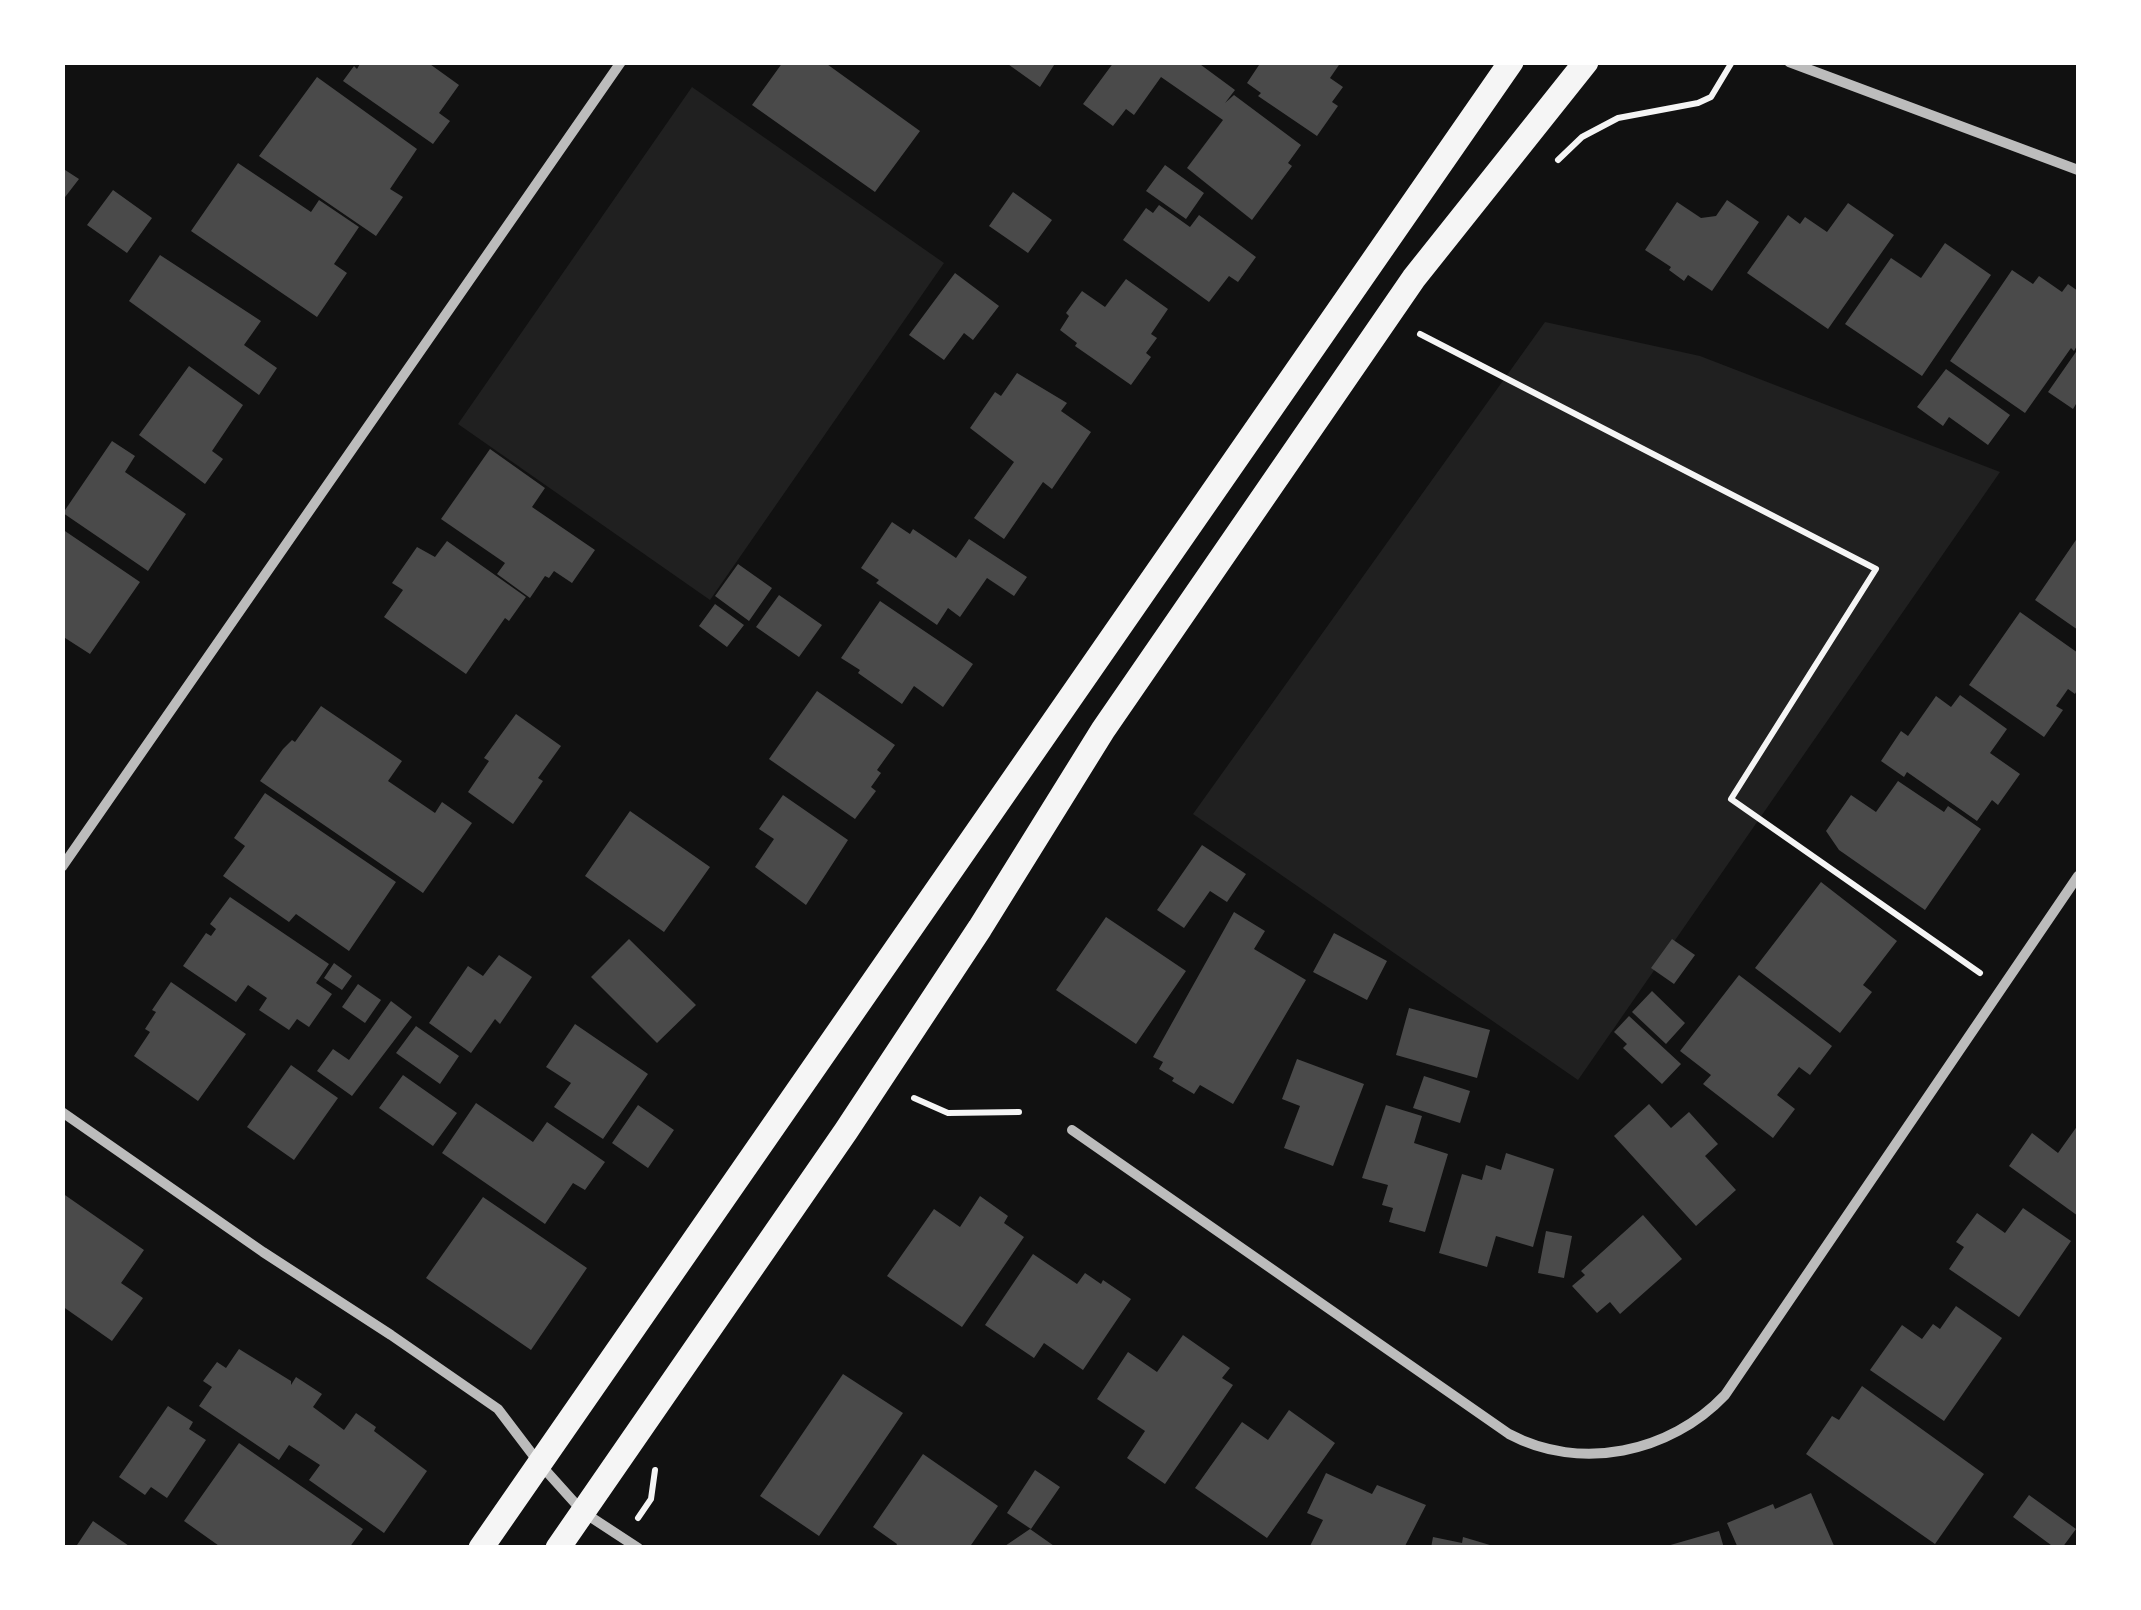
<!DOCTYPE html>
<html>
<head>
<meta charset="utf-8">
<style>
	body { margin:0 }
	#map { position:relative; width:2141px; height:1610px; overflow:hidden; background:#111; font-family:"PT Sans Narrow",sans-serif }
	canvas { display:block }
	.frame { position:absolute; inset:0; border:65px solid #fff; pointer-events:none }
</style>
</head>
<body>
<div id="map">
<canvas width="2141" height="1610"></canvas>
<div class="frame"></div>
</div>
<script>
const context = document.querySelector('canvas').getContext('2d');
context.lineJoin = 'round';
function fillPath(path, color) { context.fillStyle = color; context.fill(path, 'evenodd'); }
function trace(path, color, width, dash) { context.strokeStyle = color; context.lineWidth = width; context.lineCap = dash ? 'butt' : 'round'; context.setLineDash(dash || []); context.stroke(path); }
const green = new Path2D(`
	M692 87 944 263 710 600 458 424Z
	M1545 322 1700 356 2000 472 1578 1080 1193 814Z`);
const building = new Path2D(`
	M361 62H427L459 85 439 113 450 121 433 144 343 81 354 66 357 69Z
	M783 62H824L920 131 875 192 752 105Z
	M1005 62H1056L1040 87Z
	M1114 62H1197L1235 90 1225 103 1234 95 1301 145 1288 163 1292 166 1252 220 1187 168 1223 120 1161 77 1134 115 1126 109 1113 126 1083 104Z
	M1261 62H1341L1330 78 1343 87 1332 102 1338 106 1317 136 1258 96 1261 93 1247 83Z
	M317 77 417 149 390 189 403 197 376 236 259 156Z
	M238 163 311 212 319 200 359 227 334 264 347 273 317 317 191 231Z
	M1165 165 1204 193 1186 219 1146 191Z
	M62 168 79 179 62 201Z
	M113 190 152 218 127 253 87 225Z
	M1013 192 1052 220 1028 253 989 226Z
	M1727 200 1759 222 1712 291 1688 275 1684 281 1669 270 1671 267 1645 250 1677 202 1701 218 1716 216Z
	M1848 203 1894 235 1828 329 1747 273 1788 215 1800 224 1805 217 1827 232Z
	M1159 205 1190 227 1199 215 1256 257 1238 282 1229 276 1209 302 1123 240 1146 208 1153 213Z
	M1945 243 1991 275 1922 376 1845 324 1891 258 1921 278Z
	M160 255 261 321 244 345 277 368 259 395 129 301Z
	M2012 270 2033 284 2039 276 2062 292 2068 284 2078 291V344L2074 351 2071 348 2025 413 1950 361Z
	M955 273 999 306 973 340 964 333 944 360 909 335Z
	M1126 279 1168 309 1151 334 1157 338 1146 353 1151 357 1131 385 1075 346 1077 343 1060 330 1069 316 1066 313 1082 291 1105 307Z
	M2078 349V406L2076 404 2073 409 2048 392Z
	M189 366 243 405 212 451 223 459 205 484 139 435Z
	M1946 369 2010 415 1988 445 1949 417 1943 426 1917 407Z
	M1017 373 1067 403 1061 411 1091 432 1052 489 1043 482 1004 539 974 518 1014 462 970 428 995 392 1001 396Z
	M112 441 135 456 125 472 186 514 148 571 63 513Z
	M490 449 545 488 532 507 595 550 572 583 554 571 549 578 545 576 530 598 497 574 505 563 441 519Z
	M892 522 910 534 913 529 956 558 969 539 1027 577 1014 596 987 578 960 617 948 608 937 625 876 583 879 580 861 568Z
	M62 529 140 582 90 654 62 636Z
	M2078 537V630L2035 600Z
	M447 541 526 597 509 621 505 618 466 674 384 617 403 590 392 583 417 547 435 557Z
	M738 564 772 588 749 621 715 596Z
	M779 595 822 625 799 657 756 627Z
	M880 601 973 664 943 707 914 686 902 704 858 673 860 670 841 658Z
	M715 604 744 625 727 647 699 626Z
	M2020 612 2078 653V688L2075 694 2068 689 2056 706 2063 710 2044 737 1969 685Z
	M817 691 895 745 877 770 881 773 871 787 876 791 855 819 769 759Z
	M1960 695 2007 729 1990 753 2020 774 1998 805 1992 800 1977 821 1907 772 1904 777 1881 761 1901 731 1908 736 1936 696 1951 707Z
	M321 706 402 761 388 781 435 813 442 802 472 823 423 893 260 781 283 749 292 740 295 742Z
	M516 714 561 746 538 778 543 781 513 824 468 792 489 761 484 758Z
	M1898 781 1944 812 1948 806 1981 829 1925 910 1839 850 1826 831 1851 795 1876 812Z
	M265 793 396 882 349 951 296 914 289 922 223 876 245 846 234 838Z
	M783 795 848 840 806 905 755 867 774 839 759 829Z
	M630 811 710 867 664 932 585 876Z
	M1202 845 1246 874 1227 902 1210 891 1184 928 1157 910Z
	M1821 882 1897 941 1863 985 1872 992 1840 1033 1755 968Z
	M230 897 329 964 316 983 332 994 309 1027 297 1019 289 1030 259 1010 267 998 248 985 236 1002 183 966 206 933 211 936 216 929 210 924Z
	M1234 912 1265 931 1254 949 1306 980 1233 1104 1200 1085 1194 1094 1172 1081 1174 1078 1159 1069 1163 1062 1153 1057Z
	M1106 917 1186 971 1136 1044 1056 990Z
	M1334 933 1387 961 1367 1000 1313 972Z
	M629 939 696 1005 657 1043 591 977Z
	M1672 939 1695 955 1674 984 1651 968Z
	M499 955 532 977 500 1024 495 1019 471 1053 429 1023 468 966 483 976Z
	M334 963 352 976 342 990 324 978Z
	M1739 975 1832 1046 1810 1075 1799 1067 1777 1095 1795 1109 1773 1138 1703 1084 1711 1075 1680 1051Z
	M171 982 246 1034 198 1101 134 1056 150 1032 145 1029 156 1012 152 1010Z
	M358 984 381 1000 365 1023 342 1007Z
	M1652 991 1685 1023 1666 1044 1632 1012Z
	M391 1001 412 1017 352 1096 317 1071 333 1049 349 1060Z
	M1409 1008 1490 1030 1477 1078 1396 1055Z
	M1629 1016 1681 1064 1662 1084 1623 1048 1627 1044 1614 1032Z
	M575 1024 648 1074 603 1139 554 1107 571 1083 546 1067Z
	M416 1026 459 1056 440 1084 396 1053Z
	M1297 1059 1364 1084 1333 1166 1284 1148 1300 1106 1282 1099Z
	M291 1065 338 1098 294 1160 247 1127Z
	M403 1075 457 1113 433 1146 379 1108Z
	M1424 1076 1470 1091 1460 1123 1413 1108Z
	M476 1103 533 1142 547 1122 605 1162 585 1190 573 1183 545 1224 442 1153Z
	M1649 1104 1671 1128 1689 1112 1718 1144 1705 1156 1736 1190 1696 1226 1614 1136Z
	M638 1105 674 1130 648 1168 612 1143Z
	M1386 1105 1422 1116 1414 1143 1448 1154 1425 1232 1389 1222 1393 1208 1382 1205 1388 1185 1362 1178Z
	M2078 1125V1216L2009 1166 2032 1133 2058 1153Z
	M1506 1153 1554 1169 1533 1247 1496 1236 1487 1267 1439 1253 1462 1174 1482 1180 1486 1165 1501 1170Z
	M62 1193 144 1250 121 1283 143 1298 112 1341 62 1306Z
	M980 1196 1008 1216 1004 1223 1024 1237 962 1327 887 1276 934 1209 960 1227Z
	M483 1197 587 1268 531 1350 426 1278Z
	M2023 1208 2071 1241 2019 1317 1949 1269 1964 1247 1956 1242 1977 1213 2005 1233Z
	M1643 1215 1682 1259 1620 1314 1610 1302 1597 1313 1572 1286 1585 1275 1581 1271Z
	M1546 1231 1572 1236 1564 1278 1538 1273Z
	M1033 1254 1077 1284 1085 1273 1101 1284 1103 1280 1131 1299 1083 1370 1044 1343 1034 1358 985 1325Z
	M1956 1306 2002 1338 1944 1421 1870 1370 1902 1325 1922 1339 1933 1324 1940 1329Z
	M1183 1335 1230 1368 1222 1378 1233 1385 1165 1484 1127 1458 1145 1431 1097 1399 1128 1352 1157 1372Z
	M239 1349 291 1381V1385L296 1377 322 1394 313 1407 344 1430 356 1413 376 1427 374 1431 427 1471 384 1533 309 1480 320 1465 289 1445 279 1460 199 1406 212 1387 203 1381 217 1362 226 1368Z
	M843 1374 903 1413 819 1536 760 1496Z
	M1862 1386 1984 1474 1935 1544 1806 1454 1832 1416 1839 1420Z
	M168 1406 193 1422 189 1429 206 1440 167 1498 151 1487 145 1495 119 1477Z
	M1289 1410 1335 1443 1267 1538 1195 1488 1242 1422 1268 1440Z
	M239 1443 363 1529 349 1548H222L184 1521Z
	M923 1454 998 1506 969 1548H895L897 1544 873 1527Z
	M1035 1470 1060 1487 1031 1529 1007 1513Z
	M1326 1473 1372 1494 1377 1485 1426 1505 1404 1548 1310 1546 1323 1520 1307 1513Z
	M1811 1493 1835 1548H1738L1727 1523 1773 1504 1775 1509Z
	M2029 1495 2076 1529 2062 1548H2055L2013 1517Z
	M93 1521 132 1548H75Z
	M1030 1529 1057 1548H1002Z
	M1719 1531 1724 1548H1667V1546Z
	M1433 1537 1462 1543 1463 1537 1500 1548H1431Z`);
const path = new Path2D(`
	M1558 160 1582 137 1618 118 1698 103 1711 97 1732 62
	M1420 334 1876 569 1731 799 1980 973
	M914 1098 948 1113 1019 1112
	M638 1518 651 1499 655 1470`);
const minor = new Path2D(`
	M1789 62 2078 170
	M62 867 621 62
	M62 1112 263 1252 391 1335 498 1409 539 1463 583 1512 638 1548
	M1072 1130 1509 1434C1580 1472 1670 1453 1725 1395L2078 876`);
const primary = new Path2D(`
	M481 1548 1511 62
	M558 1548 846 1131 980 928 1103 730 1414 278 1586 62`);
fillPath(green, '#202020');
fillPath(building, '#4a4a4a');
trace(path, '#f5f5f5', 6);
trace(minor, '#bcbcbc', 10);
trace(primary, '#f5f5f5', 25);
</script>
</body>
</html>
